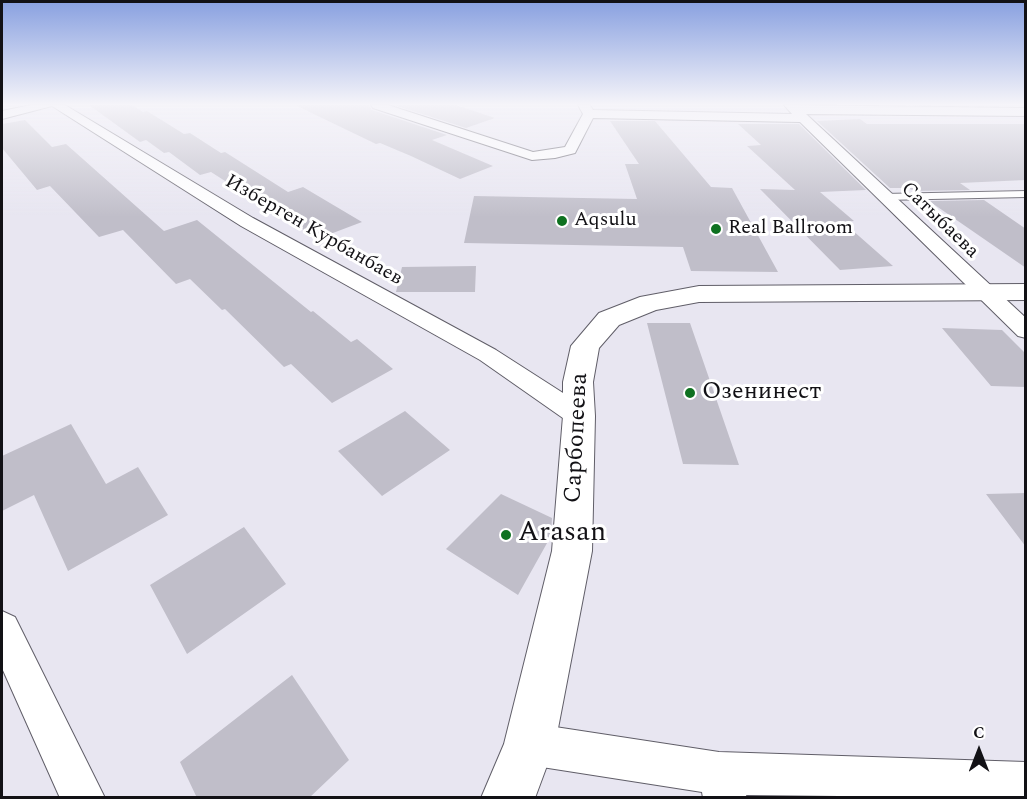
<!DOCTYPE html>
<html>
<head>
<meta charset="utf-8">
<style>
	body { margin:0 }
	#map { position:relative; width:1027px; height:799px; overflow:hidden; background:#e8e6f1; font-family:Spectral,serif }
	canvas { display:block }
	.frame { position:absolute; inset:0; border:3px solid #121115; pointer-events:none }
	.north { position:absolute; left:949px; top:721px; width:60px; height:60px; -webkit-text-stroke:4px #fff; paint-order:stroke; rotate:0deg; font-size:16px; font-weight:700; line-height:24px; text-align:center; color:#121115 }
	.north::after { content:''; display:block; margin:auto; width:21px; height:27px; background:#121115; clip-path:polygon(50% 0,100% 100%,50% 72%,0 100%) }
</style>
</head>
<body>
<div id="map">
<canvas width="1027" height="799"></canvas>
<div class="frame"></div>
<div class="north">С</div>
</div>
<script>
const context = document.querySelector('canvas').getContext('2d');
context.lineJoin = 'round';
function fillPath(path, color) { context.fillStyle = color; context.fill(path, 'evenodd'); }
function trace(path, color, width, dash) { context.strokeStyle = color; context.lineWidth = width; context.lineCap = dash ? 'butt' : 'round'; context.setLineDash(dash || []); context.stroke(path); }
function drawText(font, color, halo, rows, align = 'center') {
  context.font = font + ' Spectral,serif'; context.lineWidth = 6; context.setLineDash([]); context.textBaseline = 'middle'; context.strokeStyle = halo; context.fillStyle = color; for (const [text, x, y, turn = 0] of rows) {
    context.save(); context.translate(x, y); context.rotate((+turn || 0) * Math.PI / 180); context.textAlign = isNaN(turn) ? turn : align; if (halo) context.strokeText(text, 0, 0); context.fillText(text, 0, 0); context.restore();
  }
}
const building = new Path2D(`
	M89 105H132L143 112 147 111 184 134 190 133 221 153 225 152 288 192 303 187 362 222 317 239 278 212 275 213 211 172 200 175 169 152 164 153 146 140 140 142Z
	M295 105H369L372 110 447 135 432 140 493 166 460 179 411 156 380 143 376 144Z
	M394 105H456L495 118 466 128Z
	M860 119 867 124H1026V180L960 183 970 190 916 191 906 188H890L817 121Z
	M25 120 52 147 66 144 164 231 197 220 311 312 313 311 351 342 357 339 393 369 332 403 291 364 284 367 225 309 222 310 190 279 176 284 123 230 99 237 50 186 37 190 2 148V124Z
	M610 121H655L711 187 732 188 778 272 691 271 683 247 464 243 474 196 637 199 625 164H639Z
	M738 124H799L866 190 820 192 854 221 843 222 893 266 840 270 760 189 795 190 747 146 761 145Z
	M984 200 1026 229V268L929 201Z
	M476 266 475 292H396L402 267Z
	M647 323H690L739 465 683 464Z
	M942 328 1002 330 1026 354V387L991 386Z
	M405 411 450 450 382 496 338 451Z
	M71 424 106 484 138 467 168 515 68 571 34 495 2 511V456Z
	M1026 493V547L986 494Z
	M501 494 552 518 551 536 518 595 446 549Z
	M244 527 286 584 187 654 150 585Z
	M292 675 349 760 309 798H197L180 762Z`);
const service = new Path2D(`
	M1026 191V197L884 200 880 197 884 194Z`);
const minor = new Path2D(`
	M31 105H65L253 218 496 350 588 409 592 416 588 423 579 425 570 423 480 360 241 226 52 106 2 119V111Z
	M371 105H388L533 152 565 147 583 114 578 105H590L593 110 792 114 784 105 1026 108V116L806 114 1026 318V338L1018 336 800 122 593 118 575 153 555 158 532 160 373 108Z
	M2 611 15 617 105 798H60L2 668Z
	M529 723 719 752 1026 762V798L746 795 747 798H703L702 792 529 765 514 759 508 744 514 729Z`);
const tertiary = new Path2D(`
	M1026 284V300L699 302 656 310 619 325 599 348 593 382 595 416 592 551 555 744 535 798H481L504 744 552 551 563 416V382L571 346 599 313 640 297 699 286Z`);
const markers = [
	[562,221,6,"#0e7120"],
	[716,229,6,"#0e7120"],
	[690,393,6,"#0e7120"],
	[506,535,6,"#0e7120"]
];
const farPoinames = [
	["Aqsulu",574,221],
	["Real Ballroom",728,229]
];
const farStreetnames = [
	["Сатыбаева",939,221,44],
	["Изберген Курбанбаев",313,231,30]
];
const poiNames = [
	["Озенинест",702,393]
];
const streetNames = [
	["Сарбопеева",578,438,-87]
];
const nearPoinames = [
	["Arasan",518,535]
];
fillPath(building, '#c0bec9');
trace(service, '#605e68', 2);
trace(minor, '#605e68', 2);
trace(tertiary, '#605e68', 2);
fillPath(service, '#fff');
fillPath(minor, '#fff');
fillPath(tertiary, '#fff');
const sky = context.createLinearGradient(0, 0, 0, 217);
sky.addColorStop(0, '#88a0e0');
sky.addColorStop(0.48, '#f5f4f9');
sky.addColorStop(1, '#f5f4f900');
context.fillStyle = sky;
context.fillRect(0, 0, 1027, 217);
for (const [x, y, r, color] of markers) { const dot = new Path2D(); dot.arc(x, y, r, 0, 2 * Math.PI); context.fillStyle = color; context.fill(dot); trace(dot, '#fff', 2); }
drawText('20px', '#121115', '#fff', farPoinames, 'left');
drawText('20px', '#121115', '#fff', farStreetnames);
drawText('24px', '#121115', '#fff', poiNames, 'left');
drawText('24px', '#121115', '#fff', streetNames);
drawText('28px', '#121115', '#fff', nearPoinames, 'left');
</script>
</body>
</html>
